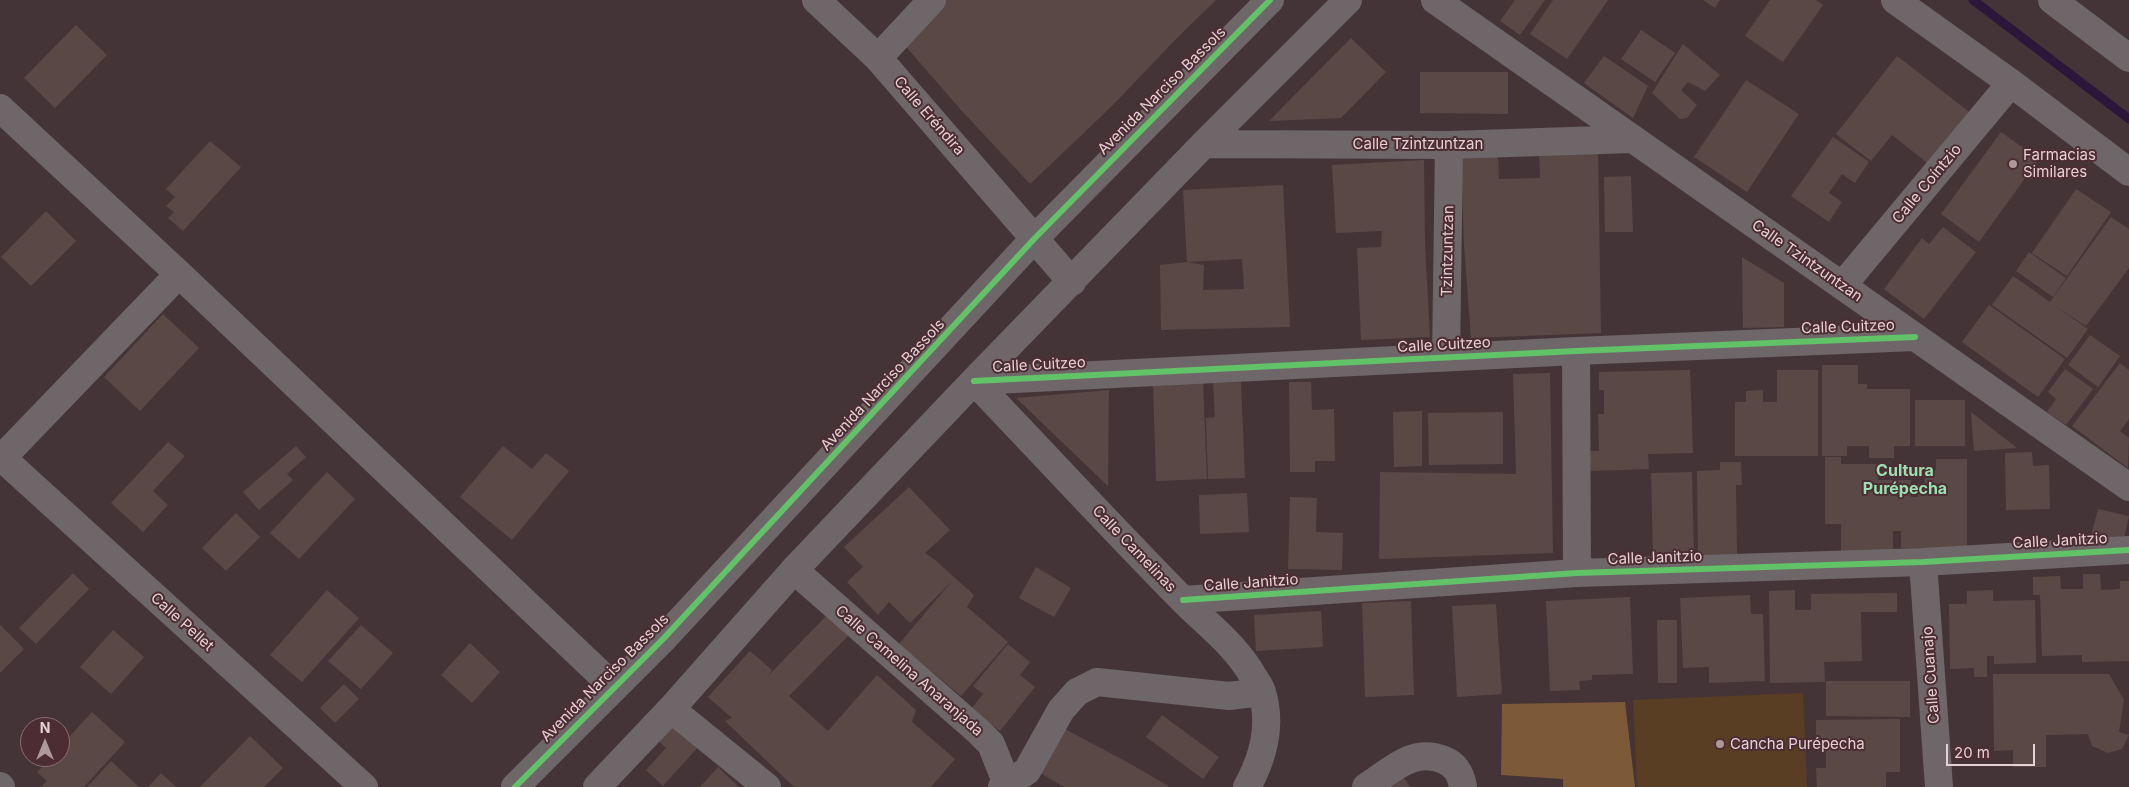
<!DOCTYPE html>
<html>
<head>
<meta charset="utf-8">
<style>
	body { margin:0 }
	#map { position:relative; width:2129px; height:787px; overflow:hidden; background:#453437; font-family:Inter,sans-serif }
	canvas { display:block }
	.north { position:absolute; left:20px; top:717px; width:50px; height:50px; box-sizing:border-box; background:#4c2d33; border:1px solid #896e73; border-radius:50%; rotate:0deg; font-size:14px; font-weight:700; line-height:20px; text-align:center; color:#e5d0d3 }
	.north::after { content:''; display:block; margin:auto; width:18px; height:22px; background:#ad999c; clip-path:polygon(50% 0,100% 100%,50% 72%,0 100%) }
	.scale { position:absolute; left:1946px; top:744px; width:89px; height:22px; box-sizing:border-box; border:2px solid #e5d0d3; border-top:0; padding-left:6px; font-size:15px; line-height:18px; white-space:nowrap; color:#e5d0d3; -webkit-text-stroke:4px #4c2d33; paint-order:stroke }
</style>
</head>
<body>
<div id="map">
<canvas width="2129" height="787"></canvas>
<div class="north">N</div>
<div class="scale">20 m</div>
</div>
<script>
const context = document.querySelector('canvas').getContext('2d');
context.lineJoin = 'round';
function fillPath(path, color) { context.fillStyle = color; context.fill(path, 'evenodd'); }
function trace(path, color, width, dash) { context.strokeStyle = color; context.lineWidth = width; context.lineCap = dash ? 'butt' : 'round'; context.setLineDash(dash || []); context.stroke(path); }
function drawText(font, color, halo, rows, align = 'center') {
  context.font = font + ' Inter,sans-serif'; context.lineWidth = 4; context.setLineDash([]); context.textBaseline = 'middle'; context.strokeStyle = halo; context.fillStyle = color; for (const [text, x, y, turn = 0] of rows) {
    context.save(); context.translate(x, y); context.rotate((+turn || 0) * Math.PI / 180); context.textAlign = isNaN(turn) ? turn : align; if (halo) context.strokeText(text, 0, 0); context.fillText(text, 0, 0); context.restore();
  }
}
const green = new Path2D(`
	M1803 693 1807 787H1637L1633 700Z`);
const forest = new Path2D(`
	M1625 702 1635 787H1563V779L1501 775 1502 704Z`);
const stream = new Path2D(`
	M1973 0 2129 119`);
const building = new Path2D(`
	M946 0H1216L1177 38 1111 107 1030 184 961 110 902 42Z
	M1515 0H1545L1520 35 1500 21Z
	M1553 0H1608L1567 59 1530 34Z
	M1703 0H1720L1715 8Z
	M1770 0H1816L1823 5 1783 62 1745 36Z
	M76 25 107 55 55 108 24 78Z
	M1641 30 1675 53 1655 82 1621 59Z
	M1351 38 1386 72 1341 118 1269 121Z
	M1683 44 1720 75 1705 91 1688 82 1681 90 1697 105 1687 118 1680 119 1652 93Z
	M1604 56 1648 86 1633 118 1584 83Z
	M1897 56 1972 114 1931 166 1892 135 1871 161 1836 134Z
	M1420 72H1508V114L1420 113Z
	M1746 80 1799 114 1747 192 1694 157Z
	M2001 132 2039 159 1979 242 1941 214Z
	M1833 137 1869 162 1855 183 1842 174 1829 193 1842 202 1829 222 1791 196Z
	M210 141 241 167 183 231 168 218 174 212 166 206 175 197 166 189Z
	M1598 151 1601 333 1471 338 1464 245 1461 157 1498 155 1499 179 1540 178 1539 153Z
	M1424 160 1425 244 1430 337 1361 340 1357 248 1381 247 1382 231 1336 233 1332 165Z
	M1631 176 1633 232H1605L1604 177Z
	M1283 185 1290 327 1161 330 1160 265 1187 262 1204 265 1203 290 1244 289 1242 259 1187 262 1183 190Z
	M2076 189 2111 212 2067 276 2032 253Z
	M46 211 76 241 31 286 1 257Z
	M2111 217 2129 229V268L2086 326 2055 306 2088 329 2067 358 1992 305 2013 276 2050 302Z
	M1943 227 1976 252 1924 319 1884 289 1922 238 1929 244Z
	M2029 252 2066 278 2053 297 2016 271Z
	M1742 257 1784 283V327L1743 328Z
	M1989 305 2065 359 2038 397 1962 342Z
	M163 314 199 348 140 411 104 377Z
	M2090 335 2120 356 2098 387 2068 365Z
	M2120 363 2129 370V419L2120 431 2129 438 2128 468 2072 426Z
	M1822 365H1858V384H1867V389H1910V446H1894V458H1869V446H1847V456H1822Z
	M2065 369 2093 389 2066 425 2047 412 2056 399 2048 392Z
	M1690 370 1693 453 1648 454 1649 469 1590 471V451H1599L1598 414H1604V390H1599V372Z
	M1777 370H1818V456H1735V402H1746V391L1763 390V402H1777Z
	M1550 373 1553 553 1379 559 1380 472 1516 474 1513 374Z
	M1203 382 1207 479 1156 481 1153 384Z
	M1241 382 1245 478 1208 479 1206 418 1215 417 1213 383Z
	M1289 382H1311L1312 410 1334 409 1335 461H1315V472H1290Z
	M1109 390 1108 486 1016 398Z
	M1915 400H1965V446H1915Z
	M1422 411V466L1394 467 1393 412Z
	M1503 412V464L1429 465 1428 413Z
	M1971 412 2017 448 1974 451Z
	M168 442 185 456 153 491 168 505 143 532 111 503Z
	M296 446 306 457 287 474 293 480 259 510 243 492Z
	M503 446 532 469 546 453 569 471 512 540 460 497Z
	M2032 452 2033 466 2049 465 2050 509 2006 510 2005 453Z
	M1825 457H1841V464H1878V480H1911V497H1918V484H1925L1924 470H1936V459H1967V548H1901V531H1893V552H1841V524H1825Z
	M1720 462H1741L1742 485H1736L1737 555 1698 556 1697 471 1720 470Z
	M327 472 355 499 299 559 270 533Z
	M1692 472 1694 555 1653 556 1651 473Z
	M909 487 950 530 925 553 934 559 974 595 967 607 1008 642 961 696 899 644 952 581 910 623 889 602 878 615 847 582 863 567 844 547Z
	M1247 493 1249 532 1200 534 1199 495Z
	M1290 497 1317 498 1316 532 1343 533 1342 570 1288 569Z
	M2098 509 2129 516 2122 547 2090 539Z
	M236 513 260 537 226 571 202 548Z
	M1036 567 1071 588 1054 617 1019 598Z
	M73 573 89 589 36 644 19 628Z
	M2083 574H2100L2101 590 2120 589V581H2129V661L2082 662V655L2042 656 2040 595H2033V577L2060 576 2061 589H2083Z
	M327 590 359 618 302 682 270 655Z
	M1795 590V610H1811V594L1897 593V612H1861L1862 661 1824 662 1825 682 1770 683 1769 591Z
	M1993 590V601L2035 600 2036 663 1994 664V656H1987V677H1974V668L1950 669 1949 604H1967V591Z
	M1750 595 1751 614H1763L1765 681 1709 683V667L1683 668 1680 598Z
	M1630 597 1633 674 1592 675V680L1579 681 1580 690 1550 691 1546 601Z
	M1411 601 1414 695 1365 697 1362 603Z
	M1496 604 1502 694 1457 697 1452 606Z
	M1321 611 1323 647 1256 651 1254 615Z
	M827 615 848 636 789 696 828 731 877 675 916 710 912 722 955 759 931 787H794L725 721 732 718 708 697 750 651 772 670 768 676Z
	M1657 620H1677V683H1658Z
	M0 625 24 649 0 673Z
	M361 625 393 653 361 689 328 661Z
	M113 630 144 657 111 694 80 667Z
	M470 643 500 672 472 703 441 675Z
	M1008 644 1030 662 1020 675 1035 687 1000 731 971 709 983 694 973 686Z
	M1993 674H2109L2124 700 2119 732 2129 735 2122 749 2108 753 2092 746 2088 734 2046 735V767H2013V750L1994 751Z
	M1826 681H1910V717L1826 716Z
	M344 684 359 699 335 723 320 708Z
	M92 712 125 742 84 787H41L47 781 37 772 51 757H60V747Z
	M1162 715 1219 757 1203 779 1146 737Z
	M671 718 700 745 663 786 646 770 666 748 654 737Z
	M1900 719V772H1886V787H1817L1816 768H1826V749L1816 750V720Z
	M1061 727 1127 762 1170 787H1064L1037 771Z
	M250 736 283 768 264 787H200Z
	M111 761 139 787H87Z
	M718 767 739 787H700Z
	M161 773 176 787H148Z
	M1402 775 1410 787H1383Z`);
const minor = new Path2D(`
	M816 0 878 58 1072 282
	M1435 0 2129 487
	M1895 0 2011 83 2129 172
	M2052 0 2129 58
	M878 58 932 0
	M0 108 179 274 614 687
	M1204 144 1449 145 1632 139
	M1842 286 2011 83
	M1576 351 1577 573
	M1446 357 1449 145
	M974 381 1576 351 1915 337
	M974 381C1043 453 1111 527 1181 598 1206 624 1235 644 1253 676 1256 681 1261 687 1262 692 1272 725 1263 758 1247 787
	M0 456 364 787
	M0 460 179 274
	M1923 562 1939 787
	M794 570 978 731 991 744 1007 784
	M1183 600 1577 573 1923 562 2129 550
	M671 709 767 787
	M0 786 1 787
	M515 787 664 638 1035 238 1270 0
	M597 787 671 709 794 570 974 381 1204 144 1348 0
	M1002 787 1027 771 1061 710 1077 692 1097 682 1229 696 1262 692
	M1366 787C1391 771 1413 747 1444 760 1456 765 1461 774 1463 787`);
const cycleway = new Path2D(`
	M974 381 1576 351 1915 337
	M1183 600 1577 573 1923 562 2129 550
	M515 787 664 638 1035 238 1270 0`);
const markers = [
	[2013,164,5,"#ad999c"],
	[1720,744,5,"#ad999c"]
];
const streetNames = [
	["Avenida Narciso Bassols",1162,91,-45],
	["Calle Eréndira",929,116,49],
	["Calle Tzintzuntzan",1418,144],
	["Calle Coíntzio",1927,184,-50],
	["Tzintzuntzan",1448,251,-89],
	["Calle Tzintzuntzan",1807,261,35],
	["Calle Cuitzeo",1848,327,-2],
	["Calle Cuitzeo",1444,345,-3],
	["Calle Cuitzeo",1039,365,-3],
	["Avenida Narciso Bassols",883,385,-47],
	["Calle Janitzio",2060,541,-3],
	["Calle Camelinas",1134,549,46],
	["Calle Janitzio",1655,558,-2],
	["Calle Janitzio",1251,583,-4],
	["Calle Pellet",182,622,42],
	["Calle Camelina Anaranjada",909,671,41],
	["Calle Cuanajo",1931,675,-94],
	["Avenida Narciso Bassols",605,678,-45]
];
const poiNames = [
	["Farmacias",2023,155],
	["Similares",2023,172],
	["Cancha Purépecha",1730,744]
];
const neighbourhoodNames = [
	["Cultura",1905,471],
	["Purépecha",1905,489]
];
fillPath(green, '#593e23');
fillPath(forest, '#7c5937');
trace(stream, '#2c163a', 9);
fillPath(building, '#5a4847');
trace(minor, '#6f666a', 28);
trace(cycleway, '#61c268', 6);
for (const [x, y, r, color] of markers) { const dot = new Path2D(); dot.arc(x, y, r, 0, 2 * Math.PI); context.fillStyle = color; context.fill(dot); trace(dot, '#4c2d33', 2); }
drawText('15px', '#e5d0d3', '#4c2d33', streetNames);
drawText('15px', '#e5d0d3', '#4c2d33', poiNames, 'left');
drawText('bold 16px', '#98e1b0', '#4c2d33', neighbourhoodNames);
</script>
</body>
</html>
